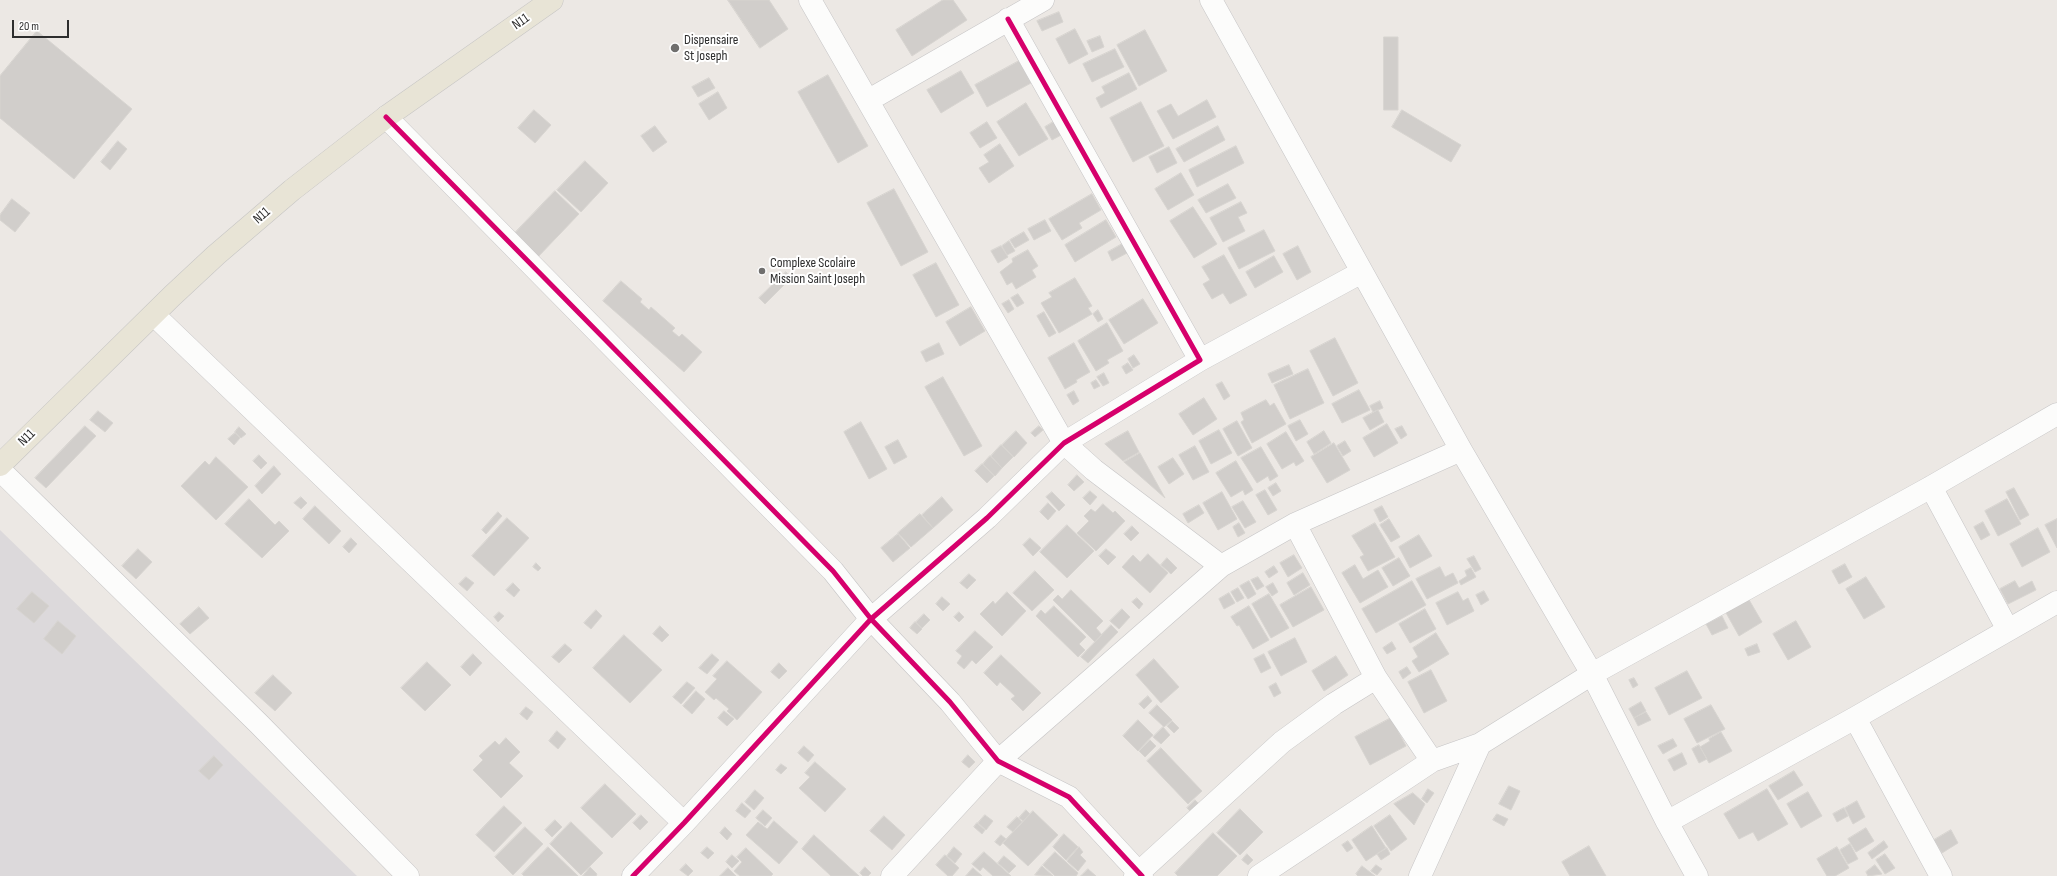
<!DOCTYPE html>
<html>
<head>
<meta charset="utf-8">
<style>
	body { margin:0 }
	#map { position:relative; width:2057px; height:876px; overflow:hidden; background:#ece8e4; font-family:"Sofia Sans Condensed",sans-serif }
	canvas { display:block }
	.scale { position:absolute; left:12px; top:20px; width:57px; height:18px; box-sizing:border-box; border:2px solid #2e2e2e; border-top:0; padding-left:5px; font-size:12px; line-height:14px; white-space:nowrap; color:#2e2e2e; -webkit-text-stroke:3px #fff; paint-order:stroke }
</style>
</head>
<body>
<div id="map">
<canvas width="2057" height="876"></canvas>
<div class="scale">20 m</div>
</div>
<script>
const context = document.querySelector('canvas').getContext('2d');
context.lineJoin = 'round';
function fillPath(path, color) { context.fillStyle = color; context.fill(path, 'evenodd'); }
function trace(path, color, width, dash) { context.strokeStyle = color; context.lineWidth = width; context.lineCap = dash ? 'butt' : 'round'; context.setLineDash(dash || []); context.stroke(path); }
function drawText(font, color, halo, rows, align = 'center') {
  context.font = font + ' "Sofia Sans Condensed",sans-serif'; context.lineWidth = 4; context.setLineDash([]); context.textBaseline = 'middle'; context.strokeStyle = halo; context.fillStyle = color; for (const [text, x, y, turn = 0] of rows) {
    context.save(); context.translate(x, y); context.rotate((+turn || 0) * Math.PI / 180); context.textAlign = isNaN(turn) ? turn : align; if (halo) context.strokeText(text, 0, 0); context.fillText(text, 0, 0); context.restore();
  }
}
const industrial = new Path2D(`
	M0 530 357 876H0Z`);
const building = new Path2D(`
	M728 0H769L788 29 760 48Z
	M943 0H953L967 20 912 56 896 30Z
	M1059 12 1063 22 1042 31 1037 21Z
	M1075 29 1088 54 1069 64 1056 39Z
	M1145 30 1167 71 1139 86 1117 45Z
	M37 31 132 109 74 179 0 118V76Z
	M1100 36 1104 47 1092 52 1087 41Z
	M1384 37H1398V110H1384Z
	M1115 49 1124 67 1092 82 1083 64Z
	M1019 61 1031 83 987 107 975 85Z
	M961 71 974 93 941 113 927 90Z
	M1129 73 1137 89 1101 108 1096 98 1105 93 1102 87Z
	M828 75 868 146 838 163 798 92Z
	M709 78 715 88 698 97 692 87Z
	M718 92 727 108 709 120 699 104Z
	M1207 100 1216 117 1173 139 1157 111 1171 104 1178 116Z
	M1141 102 1164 146 1133 162 1110 118Z
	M1026 103 1048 139 1019 156 997 122Z
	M534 110 551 125 535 143 518 128Z
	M1402 110 1461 145 1451 162 1392 127Z
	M1055 121 1063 134 1052 140 1045 127Z
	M987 122 997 138 980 148 970 133Z
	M655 126 667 142 653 152 641 136Z
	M1218 126 1225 140 1184 162 1176 149Z
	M118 141 127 149 110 170 101 162Z
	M1000 144 1014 166 989 183 979 168 989 162 984 155Z
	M1236 146 1244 163 1197 187 1189 170Z
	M1169 147 1177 163 1157 173 1149 157Z
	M585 161 608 183 581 212 557 190Z
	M1181 173 1194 195 1168 210 1155 189Z
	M1228 184 1236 198 1206 213 1198 200Z
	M894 189 928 252 901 266 867 203Z
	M555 191 579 214 536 259 512 236Z
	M1092 194 1101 210 1079 223 1082 228 1062 240 1049 219Z
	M12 199 30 213 15 232 0 220V215Z
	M1241 202 1247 213 1238 217 1245 231 1223 242 1210 218Z
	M1193 207 1217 244 1194 258 1170 221Z
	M1045 220 1051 231 1034 240 1028 229Z
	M1106 220 1116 237 1075 262 1065 245Z
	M1264 230 1275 251 1239 269 1228 248Z
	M1024 232 1029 240 1015 248 1010 240Z
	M1009 241 1015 251 1007 255 1002 246Z
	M1124 243 1129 252 1112 261 1108 252Z
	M1001 246 1008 257 998 263 991 251Z
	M1298 246 1311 272 1297 280 1283 254Z
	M1028 250 1038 266 1032 270 1036 277 1016 289 1012 282 1007 285 1000 272 1013 262 1012 259Z
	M1224 255 1247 295 1230 304 1223 293 1212 299 1203 284 1210 280 1202 267Z
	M1274 256 1283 272 1255 288 1246 272Z
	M936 263 959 305 936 317 913 275Z
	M786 272 791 278 765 304 759 298Z
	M1075 278 1092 306 1088 308 1092 314 1059 333 1041 303 1052 297 1049 293Z
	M621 281 642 299 640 302 649 310 651 307 675 328 672 331 679 337 682 334 702 352 684 372 603 301Z
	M1018 294 1024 303 1017 307 1011 298Z
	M1143 299 1158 323 1124 344 1109 320Z
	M1009 300 1014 309 1008 313 1002 304Z
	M971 307 985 331 960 346 946 322Z
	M1098 310 1103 319 1098 322 1093 314Z
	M1044 312 1056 333 1049 337 1037 316Z
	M1107 323 1123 351 1107 360 1109 363 1096 371 1078 341Z
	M1335 338 1358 383 1333 396 1310 351Z
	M939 343 944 354 926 362 921 352Z
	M1074 343 1090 372 1076 380 1077 382 1065 389 1048 358Z
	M1134 355 1140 364 1133 368 1128 359Z
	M1128 363 1133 370 1126 374 1122 367Z
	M1289 365 1293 374 1272 383 1268 374Z
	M1308 369 1324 403 1290 419 1274 385Z
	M1104 373 1109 383 1103 386 1097 377Z
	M943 377 982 446 964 456 925 387Z
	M1096 380 1100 386 1094 389 1091 383Z
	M1222 382 1230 396 1224 400 1216 385Z
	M1359 390 1370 410 1342 423 1332 404Z
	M1074 391 1079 401 1073 405 1067 395Z
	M1204 398 1217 419 1193 435 1179 414Z
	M1266 400 1270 406 1274 403 1286 424 1252 443 1241 422 1244 420 1241 413Z
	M1380 401 1383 408 1373 412 1370 406Z
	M1378 410 1384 422 1370 430 1363 418Z
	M98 411 113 423 105 432 90 420Z
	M1300 420 1308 434 1296 441 1288 426Z
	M1237 421 1252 448 1238 456 1223 429Z
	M861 422 887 469 869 479 844 432Z
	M1387 424 1398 443 1374 457 1363 438Z
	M85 426 96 436 46 488 35 478Z
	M1039 426 1043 430 1035 437 1031 433Z
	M1402 426 1407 435 1401 439 1395 429Z
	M239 427 246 434 241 438 235 432Z
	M1219 430 1232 453 1211 464 1199 441Z
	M1016 431 1027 443 1014 457 1002 445Z
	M1128 431 1139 452 1123 461 1105 444Z
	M1324 431 1331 443 1314 454 1307 442Z
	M1286 432 1304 461 1296 466 1294 462 1282 469 1267 444Z
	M235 433 240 438 234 445 228 439Z
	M898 440 907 457 894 464 885 447Z
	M1345 441 1351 451 1343 456 1337 446Z
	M1334 443 1350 470 1327 483 1311 457Z
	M1001 445 1013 457 1002 468 991 456Z
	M1195 446 1209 472 1193 480 1179 455Z
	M1261 447 1278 476 1270 481 1268 476 1257 483 1241 458Z
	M1140 453 1165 498 1124 462Z
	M259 455 267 463 261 469 253 461Z
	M990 456 1002 468 995 476 983 464Z
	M216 457 248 487 216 520 181 486 205 461 209 465Z
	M1173 458 1184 474 1169 484 1158 467Z
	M1236 461 1253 490 1245 495 1243 490 1231 497 1216 473Z
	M982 464 994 476 987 483 975 471Z
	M274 466 281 474 262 494 255 486Z
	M1077 475 1084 482 1074 491 1068 485Z
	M1276 483 1281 491 1273 496 1268 488Z
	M2014 488 2029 515 2020 520 2006 492Z
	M1265 490 1277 510 1268 515 1256 495Z
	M1090 491 1097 497 1090 505 1083 498Z
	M1052 492 1065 505 1059 511 1046 497Z
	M1222 492 1237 519 1218 530 1203 503Z
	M301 497 307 503 301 509 294 503Z
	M942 497 953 510 933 528 922 515Z
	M249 499 275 525 279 521 289 531 262 558 225 524Z
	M2007 499 2021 524 1998 536 1985 511Z
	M1243 501 1256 522 1245 528 1232 507Z
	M1048 503 1056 511 1048 520 1040 512Z
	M1103 504 1113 513 1115 511 1125 521 1096 551 1077 533 1089 521 1084 516 1091 509 1095 512Z
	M1199 505 1204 513 1188 523 1183 514Z
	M315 506 341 531 329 544 303 519Z
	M1382 506 1388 517 1380 522 1374 510Z
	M498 512 502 516 486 534 482 530Z
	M920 514 933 528 911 547 898 533Z
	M507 518 529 538 494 576 472 556Z
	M1389 519 1400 537 1391 542 1380 525Z
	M2057 519V548L2045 525Z
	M1983 522 1990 535 1981 540 1974 527Z
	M1239 523 1245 533 1238 537 1233 527Z
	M1375 523 1395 557 1368 571 1360 557 1364 555 1352 536Z
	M1067 525 1094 551 1067 578 1040 552Z
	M1132 526 1139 533 1131 541 1124 534Z
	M2038 528 2050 552 2022 567 2010 544Z
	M898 534 910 548 893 562 881 548Z
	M1419 535 1432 556 1410 568 1399 547Z
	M351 538 357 544 349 553 343 547Z
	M1030 538 1041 548 1033 556 1023 545Z
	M138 549 152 562 136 579 122 566Z
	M1106 549 1116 557 1108 565 1099 556Z
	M1148 554 1168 573 1150 593 1122 567 1133 555 1140 562Z
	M1294 555 1302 568 1288 577 1280 563Z
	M1474 556 1481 569 1475 572 1467 559Z
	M1167 558 1177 568 1171 574 1161 565Z
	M1399 558 1410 576 1393 586 1382 568Z
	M536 563 541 568 538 571 533 567Z
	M1845 564 1852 577 1839 584 1832 571Z
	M1355 565 1363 579 1378 570 1388 587 1360 603 1342 573Z
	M1274 566 1278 572 1269 578 1265 572Z
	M1440 567 1445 577 1453 573 1458 583 1427 599 1416 579Z
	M1471 568 1476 577 1461 585 1459 581 1467 576 1465 571Z
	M1035 571 1054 590 1032 611 1013 593Z
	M1303 573 1310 585 1294 595 1287 583Z
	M969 574 976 580 967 589 960 583Z
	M466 577 474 583 467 591 459 584Z
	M1258 577 1264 586 1257 590 1251 580Z
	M1866 577 1885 607 1864 619 1846 589Z
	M1249 581 1256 594 1248 599 1240 586Z
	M1412 581 1426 605 1376 633 1362 609Z
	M2015 581 2019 588 2032 581 2036 590 2008 604 2000 589Z
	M513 583 520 590 514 597 506 590Z
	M1273 583 1278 592 1272 596 1266 587Z
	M1311 587 1324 610 1293 627 1280 605Z
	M1238 588 1244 598 1237 602 1231 592Z
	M1071 590 1103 621 1096 628 1102 635 1095 642 1053 600 1058 595 1062 599Z
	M1484 591 1489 600 1481 605 1476 595Z
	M32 592 49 606 34 623 17 609Z
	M1007 592 1026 611 1002 636 980 614 993 601 995 604Z
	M1458 592 1463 601 1468 598 1474 611 1447 625 1436 603Z
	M1229 593 1235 603 1224 609 1219 599Z
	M1269 594 1289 628 1271 638 1252 604Z
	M942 597 950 604 943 611 936 604Z
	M1137 598 1143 604 1139 609 1132 602Z
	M1748 598 1762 622 1739 636 1725 611Z
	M1054 606 1086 637 1079 644 1085 650 1078 657 1036 616 1041 610 1045 614Z
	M1249 606 1269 640 1253 649 1239 625 1237 626 1231 617Z
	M199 607 209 618 190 634 180 624Z
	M1122 609 1130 617 1119 629 1110 621Z
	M1425 609 1436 629 1410 643 1399 624Z
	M596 610 602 616 591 629 584 623Z
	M499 612 504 616 498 622 494 617Z
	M959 612 964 617 959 622 954 617Z
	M924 614 930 620 922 628 916 622Z
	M1722 616 1728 628 1712 635 1706 624Z
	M58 621 76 636 62 654 44 639Z
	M1796 621 1811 647 1788 660 1773 634Z
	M915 622 922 629 917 634 910 628Z
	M1111 625 1118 632 1088 663 1081 657Z
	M660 626 669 635 662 642 653 634Z
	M975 631 993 647 976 664 972 660 964 669 957 663 962 656 956 651Z
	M1436 633 1449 654 1419 672 1412 661 1418 657 1413 648Z
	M624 635 662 670 630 703 593 668Z
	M1295 638 1307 662 1281 676 1268 652Z
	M1392 642 1396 649 1387 654 1383 648Z
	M565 644 572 650 559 663 552 657Z
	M1757 644 1760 652 1748 656 1745 649Z
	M473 654 482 663 470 676 461 667Z
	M712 654 719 660 707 674 699 668Z
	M1264 654 1271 668 1261 673 1254 659Z
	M1001 655 1041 693 1023 711 1011 699 1015 696 1000 682 997 686 984 673Z
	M1336 656 1348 675 1324 691 1312 671Z
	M1154 659 1179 687 1161 703 1136 675Z
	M727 661 762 692 737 720 727 711 729 709 716 698 714 700 705 692 717 679 713 676Z
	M427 662 451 685 425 711 401 688Z
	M779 663 787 671 779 679 771 672Z
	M1407 667 1411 673 1403 679 1399 672Z
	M1431 670 1447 701 1424 713 1408 682Z
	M1687 671 1702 698 1669 715 1655 688Z
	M273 675 292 693 275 711 255 693Z
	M1634 678 1638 685 1633 688 1629 680Z
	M687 682 695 688 681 704 673 697Z
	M1276 683 1281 693 1274 697 1269 687Z
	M696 691 705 699 692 714 683 706Z
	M1148 696 1152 701 1144 709 1139 704Z
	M1641 702 1646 711 1634 718 1629 709Z
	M1157 705 1172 720 1164 727 1149 713Z
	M1711 705 1725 729 1697 743 1684 719Z
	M526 707 533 712 527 720 520 714Z
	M724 711 734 719 727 726 718 718Z
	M1646 712 1651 720 1638 726 1634 718Z
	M1391 718 1406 746 1370 765 1355 737Z
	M1138 720 1153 735 1138 751 1123 736Z
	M1172 721 1179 728 1174 733 1167 726Z
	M1163 727 1170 735 1161 744 1153 737Z
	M557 731 566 739 558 749 549 741Z
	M1721 732 1732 751 1709 763 1700 747 1710 741 1709 739Z
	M506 738 520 752 509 763 523 776 501 798 473 770 483 760 479 756 495 741 499 745Z
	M1673 739 1677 746 1663 754 1658 746Z
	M1150 740 1156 746 1145 757 1139 751Z
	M1699 745 1707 759 1699 763 1692 749Z
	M804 746 814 755 808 762 798 753Z
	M1161 748 1202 791 1188 804 1147 761Z
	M1682 753 1687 764 1674 771 1668 760Z
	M968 755 975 762 969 768 962 762Z
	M214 756 223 765 209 780 199 771Z
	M815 762 846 789 825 812 799 788 810 777 805 773Z
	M781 764 787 768 781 774 776 770Z
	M1794 771 1803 785 1778 800 1769 786Z
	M605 784 636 814 612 838 581 808Z
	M1509 786 1520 791 1511 810 1499 804Z
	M1428 789 1434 793 1427 803 1422 799Z
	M1767 789 1788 824 1758 841 1753 832 1739 839 1724 814Z
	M755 790 764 798 754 810 745 802Z
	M1808 792 1822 816 1801 828 1787 804Z
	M1413 793 1425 804 1414 825 1394 804Z
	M1195 800 1200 805 1192 813 1187 808Z
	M1857 801 1865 817 1853 824 1845 808Z
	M742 803 751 811 745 818 736 811Z
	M504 806 522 823 494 852 476 835Z
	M1844 808 1848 816 1837 822 1833 814Z
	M1240 809 1263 832 1240 855 1217 833Z
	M763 810 772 818 765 826 756 818Z
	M1026 810 1030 814 1023 821 1019 818Z
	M1033 811 1058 835 1028 866 1003 843Z
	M1497 814 1508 819 1504 826 1493 820Z
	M641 815 648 822 640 830 633 823Z
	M985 815 993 821 986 830 978 823Z
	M1390 815 1407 839 1391 851 1374 826Z
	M884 816 905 835 892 850 870 831Z
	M1017 817 1022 822 1013 832 1007 827Z
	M555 820 562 827 552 837 545 830Z
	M774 821 798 842 779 864 746 835 758 822 767 829Z
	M571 822 603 853 581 875 550 844Z
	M977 823 985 830 982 834 974 827Z
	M1372 826 1386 848 1366 861 1352 840Z
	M525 827 543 844 513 875 495 857Z
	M725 827 732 834 727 840 720 833Z
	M1866 828 1874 841 1856 852 1848 839Z
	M1951 830 1958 843 1942 853 1934 840Z
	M1213 833 1237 856 1217 876H1178L1175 873Z
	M1064 834 1078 847 1066 860 1053 847Z
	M814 835 859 876H831L802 849Z
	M1001 835 1006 839 1000 846 995 842Z
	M1348 841 1353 848 1347 852 1342 845Z
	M1884 841 1888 847 1872 859 1868 853Z
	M1850 844 1858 859 1848 864 1840 850Z
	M1589 846 1606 876H1570L1562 862Z
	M548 847 578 876H524L522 874Z
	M707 847 714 853 708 859 701 853Z
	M954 847 962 854 955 863 947 856Z
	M1079 847 1083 852 1080 855 1086 861 1078 871 1067 861Z
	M1837 847 1849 868 1835 876H1827L1817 859Z
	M746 848 773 874 771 876H740L734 871 742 862 737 857Z
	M1387 848 1390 854 1381 860 1377 854Z
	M984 852 1011 876H993L983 867 980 871 972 864Z
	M1055 852 1078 873 1076 876H1055L1043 865Z
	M1247 854 1253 860 1248 865 1242 860Z
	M1885 854 1895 868 1885 874 1876 860Z
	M732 855 739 861 732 868 726 862Z
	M945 855 959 868 952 876H948L936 865Z
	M1004 856 1016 866 1009 873 998 863Z
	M686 864 693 871 688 876 680 870Z
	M1376 865 1382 869 1377 875 1371 871Z
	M1875 865 1882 874 1868 876 1866 872Z
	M1042 866 1053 876 1035 875Z
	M1362 866 1375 876H1358L1356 874Z
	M590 867 597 874 596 876H583Z
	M865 867 871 873 868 876H863L860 873Z
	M728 868 736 876H720Z
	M973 868 982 876H966Z
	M1088 869 1096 876H1081Z`);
const minor = new Path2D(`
	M810 0 1064 443 1094 470 1221 566 1295 524 1461 450
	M1211 0 1461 450 1592 674 1667 822 1697 876
	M869 100 1043 0
	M386 117 833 571 871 619 950 702 998 761 1069 797 1142 876
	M154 315 684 823
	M1200 360 1362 272
	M0 470 259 724 408 876
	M1931 487 2008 630
	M1295 524 1376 678 1432 761
	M1855 718 1941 876
	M1667 822 1855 718 2057 602
	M633 876 684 823 871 619 987 518 1064 443 1200 360 1008 19
	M892 876 998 761 1221 566
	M1135 876 1282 742 1334 704 1376 678
	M1259 876 1432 761 1480 744 1592 674 1931 487 2057 414
	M1420 876 1480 744`);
const major = new Path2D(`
	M0 465 172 296 216 255 292 190 386 117 552 0`);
const cycleway = new Path2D(`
	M386 117 833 571 871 619 950 702 998 761 1069 797 1142 876
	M633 876 684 823 871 619 987 518 1064 443 1200 360 1008 19`);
const markers = [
	[675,48,5,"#706f6e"],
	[762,271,4,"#706f6e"]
];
const streetNames = [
	["N11",521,22,-35],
	["N11",262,216,-41],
	["N11",27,438,-44]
];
const poiNames = [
	["Dispensaire",684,40],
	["St Joseph",684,56],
	["Complexe Scolaire",770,263],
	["Mission Saint Joseph",770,279]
];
fillPath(industrial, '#dcd9db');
fillPath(building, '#d1cecb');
trace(building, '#d7d4d0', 1);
trace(minor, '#c5c4c5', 23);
trace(major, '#c6c5c4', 23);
trace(minor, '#fcfcfb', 22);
trace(major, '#e8e4d6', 22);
trace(cycleway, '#d6006c', 5);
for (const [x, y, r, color] of markers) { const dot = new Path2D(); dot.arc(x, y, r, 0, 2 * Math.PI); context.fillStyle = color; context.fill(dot); trace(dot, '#fff', 1.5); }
drawText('14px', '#2e2e2e', '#fff', streetNames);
drawText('14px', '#2e2e2e', '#fff', poiNames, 'left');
</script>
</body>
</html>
